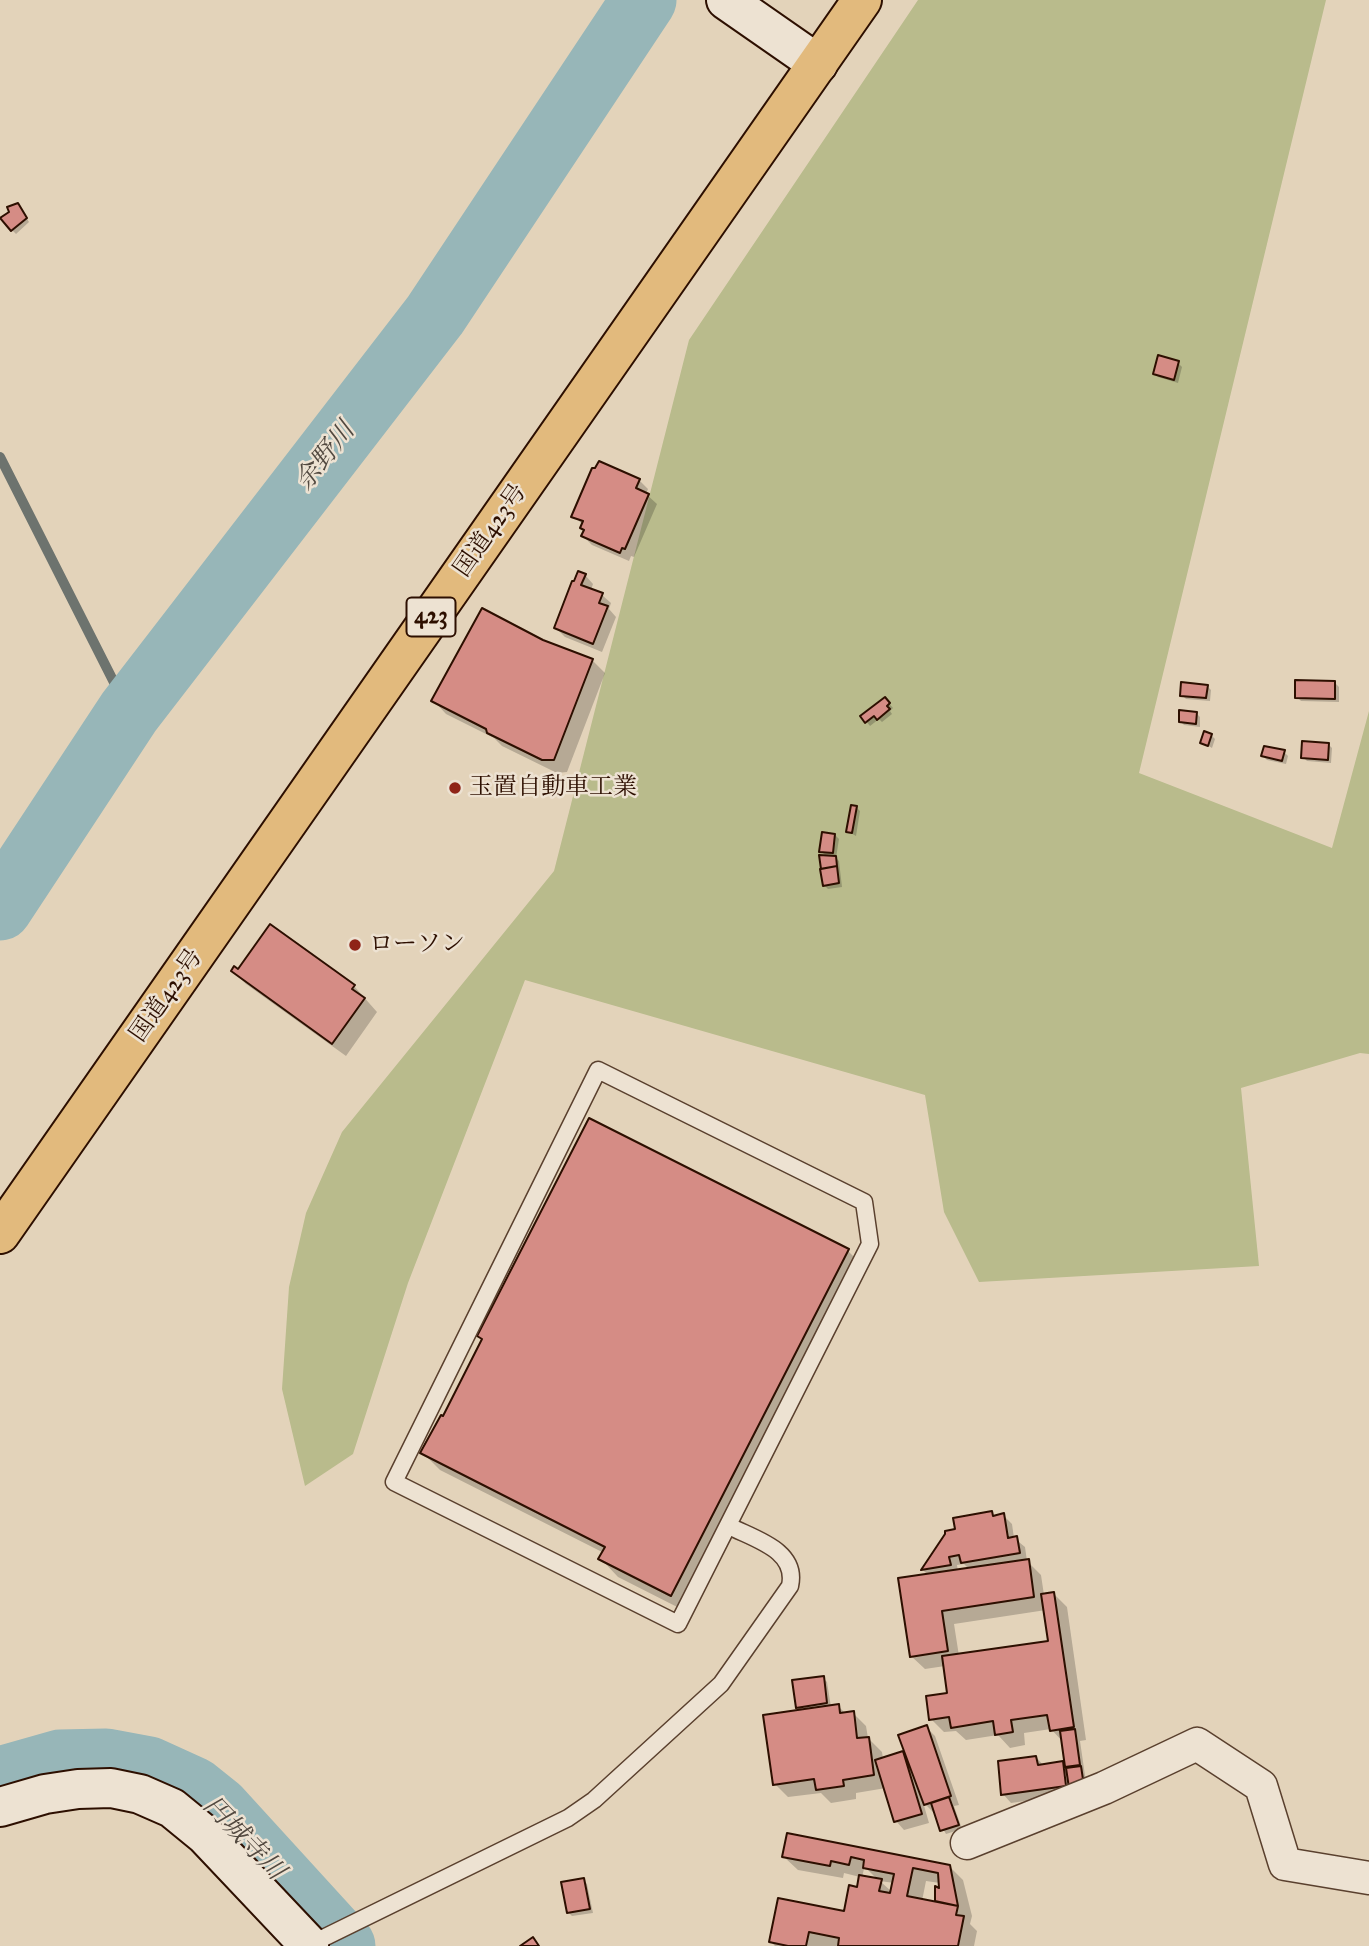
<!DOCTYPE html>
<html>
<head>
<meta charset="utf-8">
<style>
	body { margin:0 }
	canvas { display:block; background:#e3d3ba }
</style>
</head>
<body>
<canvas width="1369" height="1946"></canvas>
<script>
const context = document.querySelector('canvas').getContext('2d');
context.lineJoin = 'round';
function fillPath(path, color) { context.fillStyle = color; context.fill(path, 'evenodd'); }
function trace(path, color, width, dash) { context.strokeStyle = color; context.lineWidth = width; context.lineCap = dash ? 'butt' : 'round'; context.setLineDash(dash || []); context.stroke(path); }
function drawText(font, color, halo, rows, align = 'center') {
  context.font = font + ' "IM FELL Great Primer","Noto Serif JP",serif'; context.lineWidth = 5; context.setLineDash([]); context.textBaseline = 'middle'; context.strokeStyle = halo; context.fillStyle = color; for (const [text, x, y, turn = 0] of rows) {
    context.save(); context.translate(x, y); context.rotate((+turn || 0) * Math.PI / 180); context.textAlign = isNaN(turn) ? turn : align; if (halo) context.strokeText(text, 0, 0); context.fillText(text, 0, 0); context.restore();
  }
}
const green = new Path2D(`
	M918 0H1326L1139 773 1332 848 1369 711V1054L1360 1053 1241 1088 1259 1266 979 1282 944 1212 925 1095 525 980 408 1283 353 1454 305 1486 282 1389 289 1287 306 1213 342 1132 554 871 689 340Z`);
const shadow = new Path2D(`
	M21 209 29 222 16 234 12 230Z
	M1178 363 1182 367 1178 383 1158 377 1155 373Z
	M639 480 648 489 646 494 657 504 634 557 631 556 629 561 592 545 583 536 585 532 582 528 583 525 574 516Z
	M585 575 593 584 591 590 602 595 611 603 609 609 616 617 602 652 565 637 556 628Z
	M542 642 592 660 605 673 567 772 557 773 502 746 494 738 446 714 433 700Z
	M1335 683 1339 687V702L1301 701 1297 697Z
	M1207 686 1211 690 1210 701 1186 699 1182 695Z
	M885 699 893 708 890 711 892 714 882 722 879 719 870 726 862 716Z
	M1196 713 1200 717V727L1184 725 1180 721Z
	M1211 735 1215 739 1212 748 1202 742Z
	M1328 744 1332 748 1331 763 1307 761 1303 757Z
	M1284 752 1288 756 1286 764 1267 760 1263 756Z
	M857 808 860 811 856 836 847 831Z
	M835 835 839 839 836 858 839 861 842 887 828 889 824 885 827 857 821 851Z
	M233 971 354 986 377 1012 346 1056 246 984Z
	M848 1251 865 1268 689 1613 618 1577 601 1559 604 1553 440 1470 423 1453Z
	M991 1513 995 1517 1003 1515 1012 1524 1014 1538 1025 1547 1027 1561 1041 1575 1044 1595 1053 1593 1067 1607 1086 1740 1080 1741 1087 1789 1074 1794 1011 1803 1003 1794 1036 1757 1044 1766 1062 1763 1068 1769 1063 1742 1051 1729 1024 1733 1025 1745 1010 1748 998 1735 966 1740 956 1731 944 1732 931 1719 949 1695 945 1666 925 1669 911 1656 929 1576 923 1570 957 1531ZM964 1564 970 1570 958 1572 957 1565ZM1046 1610 1050 1642 959 1656 954 1624Z
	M823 1678 827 1682 831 1707 838 1706 846 1714 853 1713 866 1726 868 1738 882 1752 883 1759 905 1752 926 1727 935 1736 959 1805 954 1806 962 1829 946 1834 934 1813 923 1802 929 1823 904 1830 896 1821 886 1788 856 1793V1799L831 1803 821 1793 788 1797 775 1784 802 1711 797 1707Z
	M788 1836 950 1867 963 1880 972 1916 970 1924 977 1931 974 1946H775L771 1942 845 1913 858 1889 860 1877 844 1873 843 1878 798 1870 784 1857ZM864 1869 868 1870 879 1881 862 1877ZM880 1881 894 1883 892 1892ZM926 1881 940 1883 941 1890 937 1889V1904L922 1901Z
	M583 1880 587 1884 593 1913 572 1916 569 1913Z`);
const stream = new Path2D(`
	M0 457 129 712`);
const river = new Path2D(`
	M0 908 129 712 435 315 644 0
	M0 1779 60 1762 106 1761 149 1769 193 1789 218 1809 343 1946`);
const building = new Path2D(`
	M18 203 27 218 11 231 0 218 9 212 7 207Z
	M1158 355 1179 361 1174 380 1153 374Z
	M599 461 640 479 636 488 649 494 625 549 622 548 620 553 581 536 584 530 580 528 583 521 571 517 592 468H595Z
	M578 571 586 574 581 585 603 593 599 603 608 606 593 644 554 628 572 581H574Z
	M482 608 543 640 593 659 554 760H542L487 733 486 729 431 701Z
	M1295 680 1335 681V699L1295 698Z
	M1181 682 1208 685 1206 698 1180 696Z
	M885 697 890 703 887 706 890 709 877 720 874 716 865 723 860 716Z
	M1179 710 1197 712 1196 724 1179 722Z
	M1204 731 1212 734 1208 746 1200 743Z
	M1302 741 1329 743 1328 760 1301 758Z
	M1264 746 1285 750 1282 761 1261 756Z
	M851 805 857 806 852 833 846 832Z
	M822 832 835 834 833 853 819 852Z
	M819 855 836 856 837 866 821 869Z
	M837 866 839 883 823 886 820 869Z
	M270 924 355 985 352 989 365 998 332 1044 231 971 234 966 238 969Z
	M589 1118 849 1249 671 1596 598 1559 605 1547 420 1453 441 1415 443 1416 482 1339 477 1336Z
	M992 1511 993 1516 1004 1513 1008 1538 1017 1536 1020 1553 961 1563 959 1555 949 1557 951 1565 921 1570 945 1534V1531L955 1529 953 1518Z
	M1029 1559 1034 1597 942 1611 948 1651 910 1657 898 1578Z
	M1054 1592 1074 1727 1050 1731 1047 1715 1011 1720 1013 1732 995 1735 993 1721 951 1728 949 1717 929 1720 926 1696 947 1693 942 1656 1048 1641 1041 1594Z
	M824 1676 827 1703 796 1708 792 1680Z
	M839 1704 840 1713 854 1711 857 1738 869 1737 874 1775 843 1780 844 1786 816 1790 814 1779 773 1785 763 1715Z
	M927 1725 951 1796 924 1805 898 1735Z
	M1075 1729 1080 1765 1065 1767 1060 1731Z
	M903 1751 922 1814 894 1822 875 1760Z
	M1036 1756 1038 1765 1063 1761 1066 1786 1001 1795 998 1761Z
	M1081 1766 1084 1786 1069 1788 1066 1768Z
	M949 1797 959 1825 940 1831 931 1803Z
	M787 1833 950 1865 958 1906 935 1901V1886L939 1888 938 1873 913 1868 907 1896 958 1906 956 1915 964 1916 958 1946H838L839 1938 809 1932 806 1946H788L769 1942 778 1898 844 1911 849 1885 857 1887 859 1875 882 1879 879 1891 890 1893 894 1874 863 1868 864 1860 851 1857 849 1865 831 1861 830 1866 782 1857Z
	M584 1878 590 1909 567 1913 561 1882Z
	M533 1937 539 1946H520Z`);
const lane = new Path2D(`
	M598 1070 864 1202 870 1244 678 1624 394 1482Z
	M309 1945 568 1818 594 1800 721 1684 790 1586C798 1550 754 1539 729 1526`);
const street = new Path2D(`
	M967 1843 1104 1788 1197 1744 1261 1786 1285 1864 1369 1878`);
const secondary = new Path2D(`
	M726 0 818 64
	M0 1807 45 1794 78 1789 111 1788 140 1794 172 1808 205 1835 309 1945`);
const highway = new Path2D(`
	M0 1234 862 0`);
const markers = [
	[455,788,7,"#8f2418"],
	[355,945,7,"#8f2418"]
];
const shields = [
	[431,617,49]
];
const shieldNames = [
	["423",431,617]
];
const streetNames = [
	["国道423号",491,531,-55],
	["国道423号",167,996,-55]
];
const poiNames = [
	["玉置自動車工業",469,788],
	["ローソン",369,945]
];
const waterNames = [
	["余野川",326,457,-52],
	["円城寺川",243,1839,46]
];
fillPath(green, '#b9bb8c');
fillPath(shadow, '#0003');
trace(stream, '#6d736e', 10);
trace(river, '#97b6b8', 65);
fillPath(building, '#d58c85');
trace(building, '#2d0f00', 2);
trace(lane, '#5a402e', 19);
trace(street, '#5a402e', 35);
trace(secondary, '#2d0f00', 42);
trace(highway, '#2d0f00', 42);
trace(lane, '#ede2d2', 16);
trace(street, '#ede2d2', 32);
trace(secondary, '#ede2d2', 38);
trace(highway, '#e2ba7d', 38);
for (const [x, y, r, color] of markers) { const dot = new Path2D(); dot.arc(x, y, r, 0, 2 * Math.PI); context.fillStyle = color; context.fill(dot); trace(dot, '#ede2d2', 2.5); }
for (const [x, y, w] of shields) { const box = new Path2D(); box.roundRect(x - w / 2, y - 19.5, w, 39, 5); context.fillStyle = '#ede2d2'; context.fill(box); trace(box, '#2d0f00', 2); }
drawText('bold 23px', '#2d0f00', null, shieldNames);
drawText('24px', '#2d0f00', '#ede2d2', streetNames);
drawText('24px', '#2d0f00', '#ede2d2', poiNames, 'left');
drawText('italic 26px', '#524940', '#ede2d2', waterNames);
</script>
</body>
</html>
